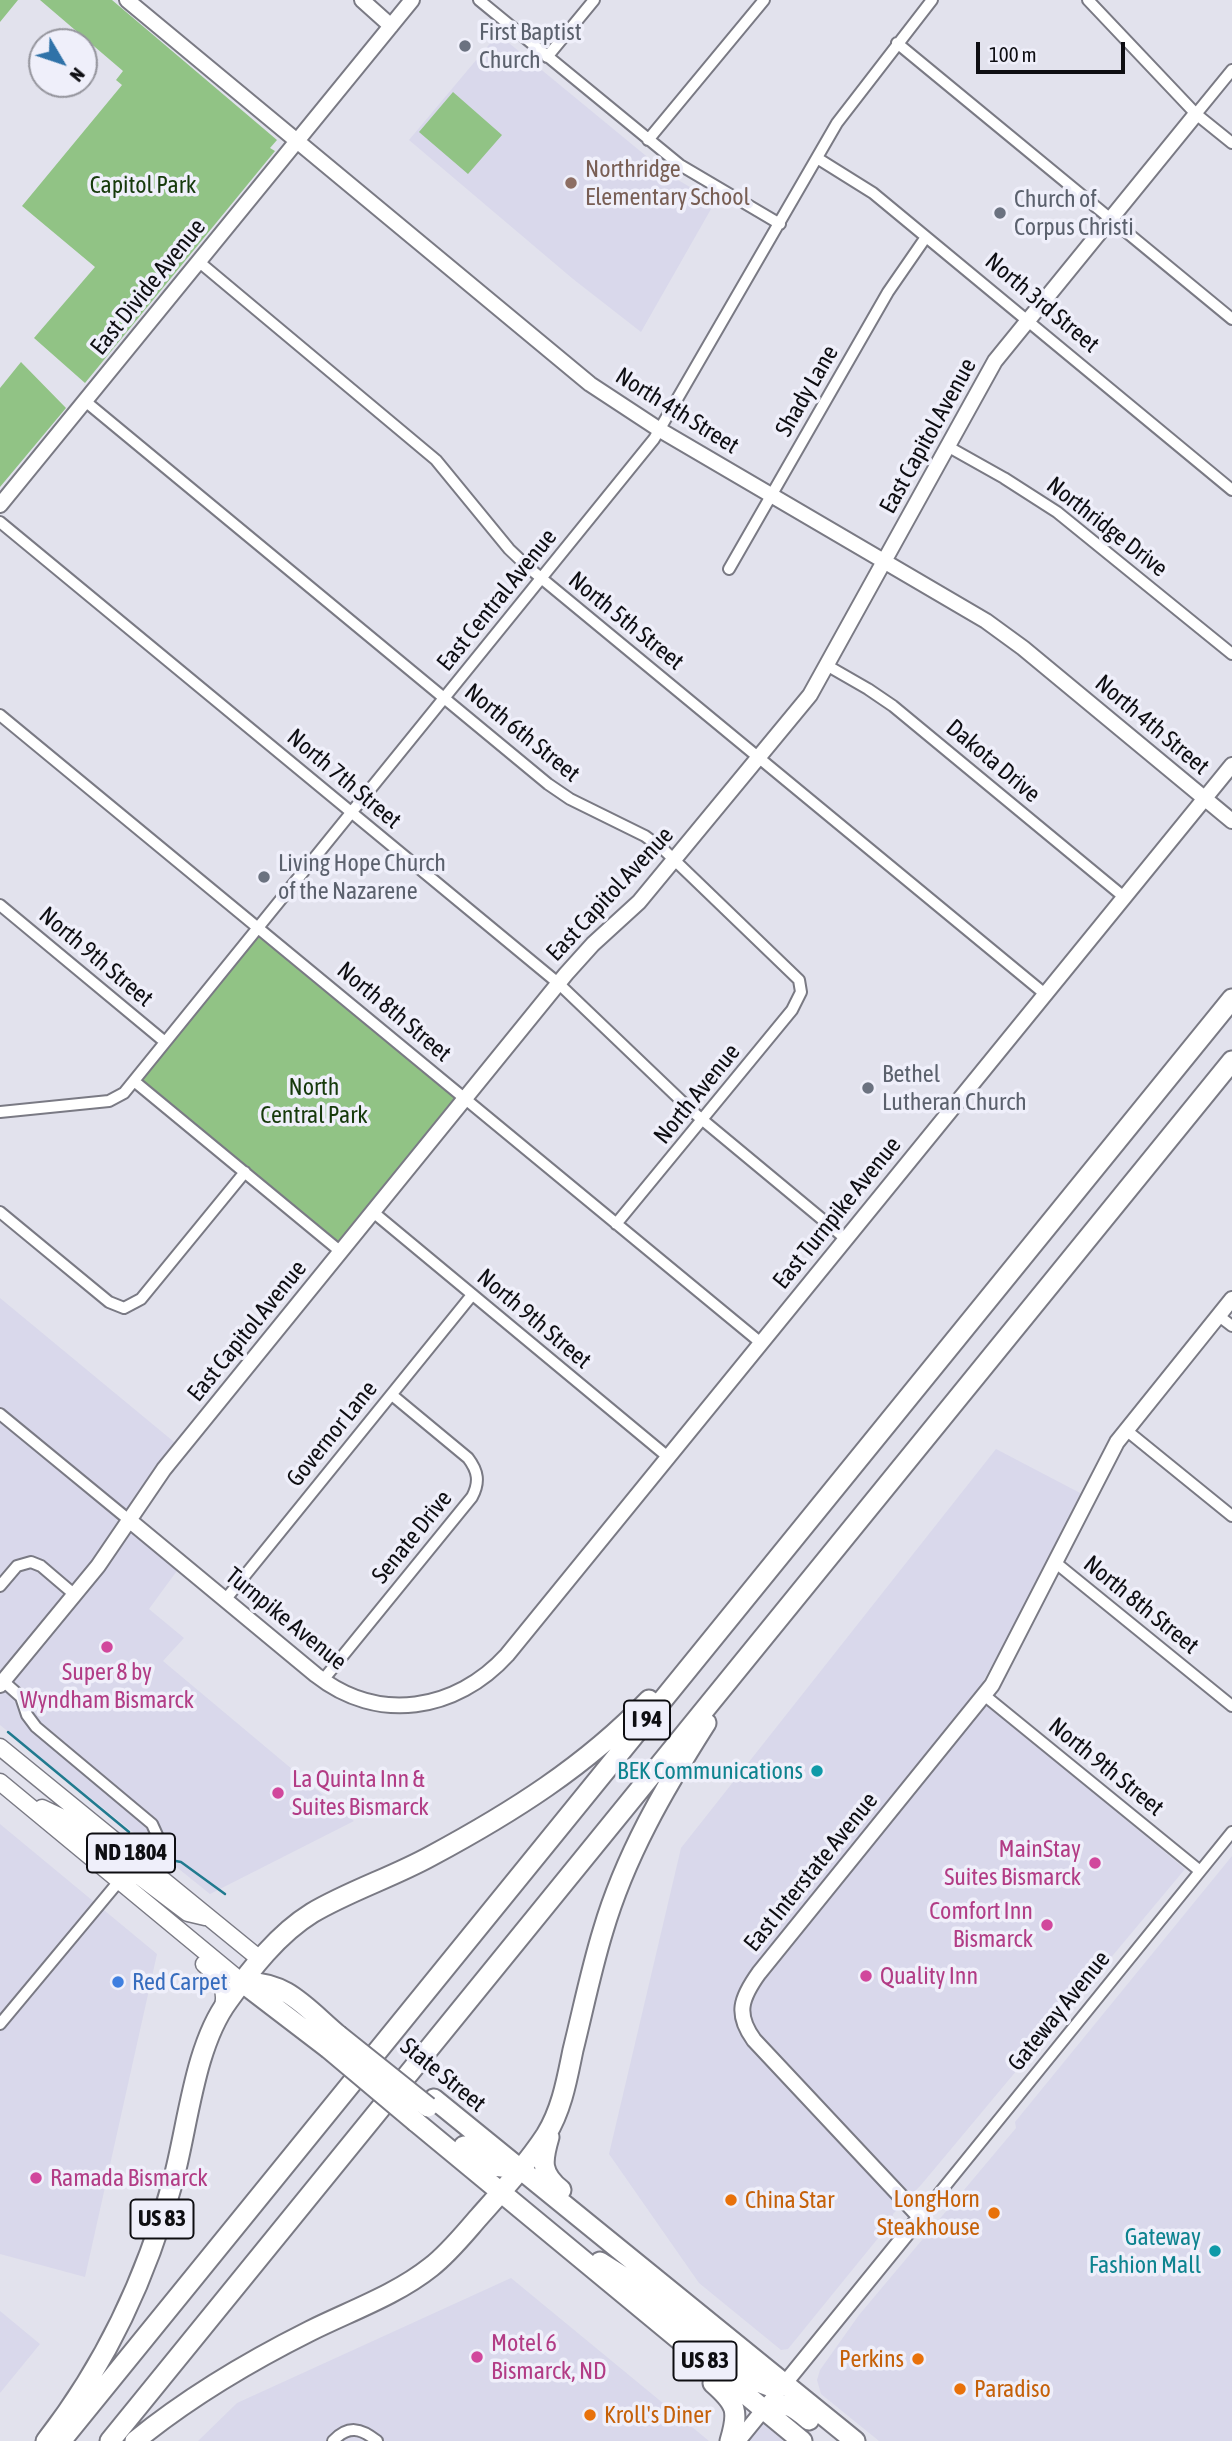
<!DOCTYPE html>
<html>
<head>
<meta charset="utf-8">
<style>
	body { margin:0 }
	#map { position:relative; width:1232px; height:2441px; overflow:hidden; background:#e2e2ed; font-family:"Asap Condensed",sans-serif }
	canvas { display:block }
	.north { position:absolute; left:28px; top:28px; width:70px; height:70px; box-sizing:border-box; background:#efeffa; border:2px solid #95959d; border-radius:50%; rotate:129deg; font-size:19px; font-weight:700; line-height:28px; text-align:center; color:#0e0e12 }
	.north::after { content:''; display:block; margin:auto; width:24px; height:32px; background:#2f72a8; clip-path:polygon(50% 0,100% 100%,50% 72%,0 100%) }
	.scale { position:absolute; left:976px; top:42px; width:149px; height:32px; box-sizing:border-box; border:4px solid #0e0e12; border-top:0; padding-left:9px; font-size:21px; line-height:24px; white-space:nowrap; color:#0e0e12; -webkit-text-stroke:5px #efeffa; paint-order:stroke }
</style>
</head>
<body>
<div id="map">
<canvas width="1232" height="2441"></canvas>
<div class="north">N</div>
<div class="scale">100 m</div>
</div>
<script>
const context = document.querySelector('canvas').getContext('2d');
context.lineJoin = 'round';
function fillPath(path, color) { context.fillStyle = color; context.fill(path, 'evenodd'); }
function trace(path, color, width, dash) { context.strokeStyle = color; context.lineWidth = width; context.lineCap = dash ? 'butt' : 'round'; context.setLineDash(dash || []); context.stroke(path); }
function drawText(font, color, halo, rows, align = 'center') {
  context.font = font + ' "Asap Condensed",sans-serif'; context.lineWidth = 7; context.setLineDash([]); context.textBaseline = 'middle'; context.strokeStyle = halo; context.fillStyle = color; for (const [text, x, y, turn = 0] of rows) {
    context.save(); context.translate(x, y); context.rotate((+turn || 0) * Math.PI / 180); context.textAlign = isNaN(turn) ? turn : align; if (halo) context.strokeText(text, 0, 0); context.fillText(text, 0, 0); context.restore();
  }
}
const built = new Path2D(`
	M498 34 668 174 715 202 641 332 573 279 409 140Z
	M0 1298 185 1451 161 1482 132 1528 179 1568 149 1609 184 1638 163 1661 354 1821 210 1894 0 1725Z
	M996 1449 1082 1494 1053 1556 976 1694 1185 1869 921 2185 893 2214 892 2221 788 2349 781 2350 699 2283 609 2154 681 1848Z
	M0 1824 157 1954 85 2277 0 2254Z
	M1232 1856V2441H879L821 2394 817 2380 820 2370 859 2315 1016 2128 1015 2122Z
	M511 2278 709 2441H198L237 2403Z
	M0 2311 40 2344 0 2393Z
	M763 2423 784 2441H748Z`);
const green = new Path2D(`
	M0 0H18L0 22Z
	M40 0H112L277 140 270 148 275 151 85 383 34 338 95 267 22 206 122 85 116 80 123 71Z
	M453 92 502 135 468 174 419 132Z
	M21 362 66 408 0 487V388Z
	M259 927 465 1098 341 1252 134 1081Z`);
const stream = new Path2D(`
	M8 1732 129 1832
	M165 1859 181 1862 225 1894`);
const street = new Path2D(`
	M479 0 680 165 780 224
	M1088 0 1196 114 1232 143
	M897 43 1232 319
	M547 57 594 0
	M1196 114 1232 70
	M648 140 764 0
	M817 158 873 193 1232 490
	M198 261 436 460 509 549 529 568 1045 994
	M85 401 548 784 570 799 645 836 664 850 799 980 801 992 792 1010 616 1224
	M947 446 1004 478 1057 512 1232 654
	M0 522 558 983 693 1112 846 1239
	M729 569 888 292 926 237
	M828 666 868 689 893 706 1124 897
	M0 715 761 1343
	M0 905 165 1042
	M134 1081 341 1252
	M0 1112 109 1101 124 1093 654 439 837 123 932 0
	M0 1212 109 1302 124 1308 141 1299 245 1172
	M373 1212 668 1457
	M1219 1316 1232 1326
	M0 1414 129 1520
	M1126 1430 1232 1516
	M1056 1563 1232 1706
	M0 1586 17 1566 31 1562 41 1566 75 1595
	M225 1600 472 1295
	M323 1680 472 1497C480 1482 478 1471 468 1458L392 1395
	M3 1681 21 1697 27 1715 36 1727 152 1824 157 1835 138 1858
	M984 1695 1200 1871
	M0 2024 120 1880
	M920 2217 1232 1832
	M333 2441C348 2425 361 2428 377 2441`);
const secondary = new Path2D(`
	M127 0 590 384 660 430 986 621 1023 648 1232 821
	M362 0 391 26
	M0 505 412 0
	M129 1520 316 1675C378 1724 456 1711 507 1655L1232 765
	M0 1685 98 1566 164 1469 566 974 593 944 639 902 810 695 995 361 1196 114
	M738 2441 920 2217 754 2040C735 2014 741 1998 759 1973L992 1685 1117 1442 1232 1299`);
const primary = new Path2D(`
	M0 1747 261 1960
	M0 1782 243 1983
	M42 1808 63 1818 125 1864H133L138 1858
	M120 1880 126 1875 139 1876 188 1913 205 1917
	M204 1964C220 1978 227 1986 223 2008`);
const highway = new Path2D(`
	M243 1983C285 1979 308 2010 338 2035
	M243 1983 328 2048
	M434 2099 855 2441
	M416 2122 802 2441
	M549 2137C542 2161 540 2173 561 2190
	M464 2146 493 2166 520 2169
	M600 2262 641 2288 761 2383 769 2386 785 2385
	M713 2383C737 2404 739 2411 730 2441
	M764 2410C787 2401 791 2405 809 2420
	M46 2441C106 2364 147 2276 173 2181 188 2126 194 2047 228 2001 251 1969 278 1934 312 1913 349 1891 393 1877 431 1856 511 1813 586 1766 649 1700
	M61 2441 1232 999
	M110 2441 1232 1061
	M135 2441C189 2397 248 2362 310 2331 350 2311 396 2295 431 2267 449 2253 464 2234 479 2217 502 2191 527 2164 546 2135 562 2109 567 2079 573 2050 583 2010 591 1970 603 1931 625 1856 664 1789 706 1723`);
const highwayBridge = new Path2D(`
	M338 2035 428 2107
	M328 2048 416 2122`);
const markers = [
	[465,46,7,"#6b7280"],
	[571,183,7,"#8d6e63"],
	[1000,213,7,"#6b7280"],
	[264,877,7,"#6b7280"],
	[868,1088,7,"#6b7280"],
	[107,1647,7,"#d1479c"],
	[817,1771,7,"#0f9aa8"],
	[278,1793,7,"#d1479c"],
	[1095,1863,7,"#d1479c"],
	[1047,1925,7,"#d1479c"],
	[866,1976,7,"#d1479c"],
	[118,1982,7,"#3f7fe0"],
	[36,2178,7,"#d1479c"],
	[731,2200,7,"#e8710a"],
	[994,2213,7,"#e8710a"],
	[1215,2251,7,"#0f9aa8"],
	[477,2357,7,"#d1479c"],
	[918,2359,7,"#e8710a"],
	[960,2389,7,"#e8710a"],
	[590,2415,7,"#e8710a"]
];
const shields = [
	[647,1720,46],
	[131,1853,88],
	[162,2219,63],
	[705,2361,63]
];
const shieldNames = [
	["I 94",647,1720],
	["ND 1804",131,1853],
	["US 83",162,2219],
	["US 83",705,2361]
];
const worshipNames = [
	["First Baptist",479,32],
	["Church",479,60],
	["Church of",1014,199],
	["Corpus Christi",1014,227],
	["Living Hope Church",278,863],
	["of the Nazarene",278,891],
	["Bethel",882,1074],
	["Lutheran Church",882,1102]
];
const educationNames = [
	["Northridge",585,169],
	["Elementary School",585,197]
];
const parkNames = [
	["Capitol Park",143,185],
	["North",314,1087],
	["Central Park",314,1115]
];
const streetNames = [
	["East Divide Avenue",148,287,-51],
	["North 3rd Street",1042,303,40],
	["Shady Lane",807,391,-60],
	["North 4th Street",677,411,32],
	["East Capitol Avenue",928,436,-61],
	["Northridge Drive",1107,527,38],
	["East Central Avenue",497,600,-51],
	["North 5th Street",626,621,39],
	["North 4th Street",1152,725,40],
	["North 6th Street",522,733,39],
	["Dakota Drive",993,761,40],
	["North 7th Street",344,779,40],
	["East Capitol Avenue",610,894,-47],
	["North 9th Street",96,957,40],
	["North 8th Street",394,1012,40],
	["North Avenue",697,1094,-51],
	["East Turnpike Avenue",837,1213,-51],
	["North 9th Street",534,1319,40],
	["East Capitol Avenue",247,1331,-51],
	["Governor Lane",332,1434,-51],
	["Senate Drive",412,1537,-51],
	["North 8th Street",1141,1605,39],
	["Turnpike Avenue",286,1619,39],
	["North 9th Street",1106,1767,39],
	["East Interstate Avenue",811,1872,-51],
	["Gateway Avenue",1059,2011,-51],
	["State Street",443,2075,39]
];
const hotelNames = [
	["Super 8 by",107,1672,"center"],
	["Wyndham Bismarck",107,1700,"center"],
	["La Quinta Inn &",292,1779],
	["Suites Bismarck",292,1807],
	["MainStay",1081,1849,"right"],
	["Suites Bismarck",1081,1877,"right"],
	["Comfort Inn",1033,1911,"right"],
	["Bismarck",1033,1939,"right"],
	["Quality Inn",880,1976],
	["Ramada Bismarck",50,2178],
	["Motel 6",491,2343],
	["Bismarck, ND",491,2371]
];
const cultureNames = [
	["BEK Communications",803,1771],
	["Gateway",1201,2237],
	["Fashion Mall",1201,2265]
];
const shopNames = [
	["Red Carpet",132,1982]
];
const foodNames = [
	["LongHorn",980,2199,"right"],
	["Steakhouse",980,2227,"right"],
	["China Star",745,2200],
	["Perkins",904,2359,"right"],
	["Paradiso",974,2389],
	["Kroll's Diner",604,2415]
];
fillPath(built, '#d9d8eb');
fillPath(green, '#91c385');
trace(stream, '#207a8f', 2.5);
trace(street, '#7a7a84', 14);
trace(secondary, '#7a7a84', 18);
trace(primary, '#7a7a84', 19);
trace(highway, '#7a7a84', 23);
trace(street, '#fff', 10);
trace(secondary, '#fff', 14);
trace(primary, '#fff', 16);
trace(highway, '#fff', 19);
trace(highwayBridge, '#7a7a84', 23, []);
trace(highwayBridge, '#fff', 19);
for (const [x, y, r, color] of markers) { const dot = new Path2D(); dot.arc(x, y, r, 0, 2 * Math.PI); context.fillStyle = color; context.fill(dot); trace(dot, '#efeffa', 2.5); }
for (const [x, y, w] of shields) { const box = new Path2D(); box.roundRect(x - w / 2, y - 19.5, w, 39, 5); context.fillStyle = '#efeffa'; context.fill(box); trace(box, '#0e0e12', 2); }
drawText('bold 23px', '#0e0e12', null, shieldNames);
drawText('24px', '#5b616d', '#efeffa', worshipNames, 'left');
drawText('24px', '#785e54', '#efeffa', educationNames, 'left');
drawText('24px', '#163a0b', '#efeffa', parkNames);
drawText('24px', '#0e0e12', '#efeffa', streetNames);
drawText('24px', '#b23c85', '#efeffa', hotelNames, 'left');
drawText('24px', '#0d838f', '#efeffa', cultureNames, 'right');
drawText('24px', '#366cbe', '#efeffa', shopNames, 'left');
drawText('24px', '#c56008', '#efeffa', foodNames, 'left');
</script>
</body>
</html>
